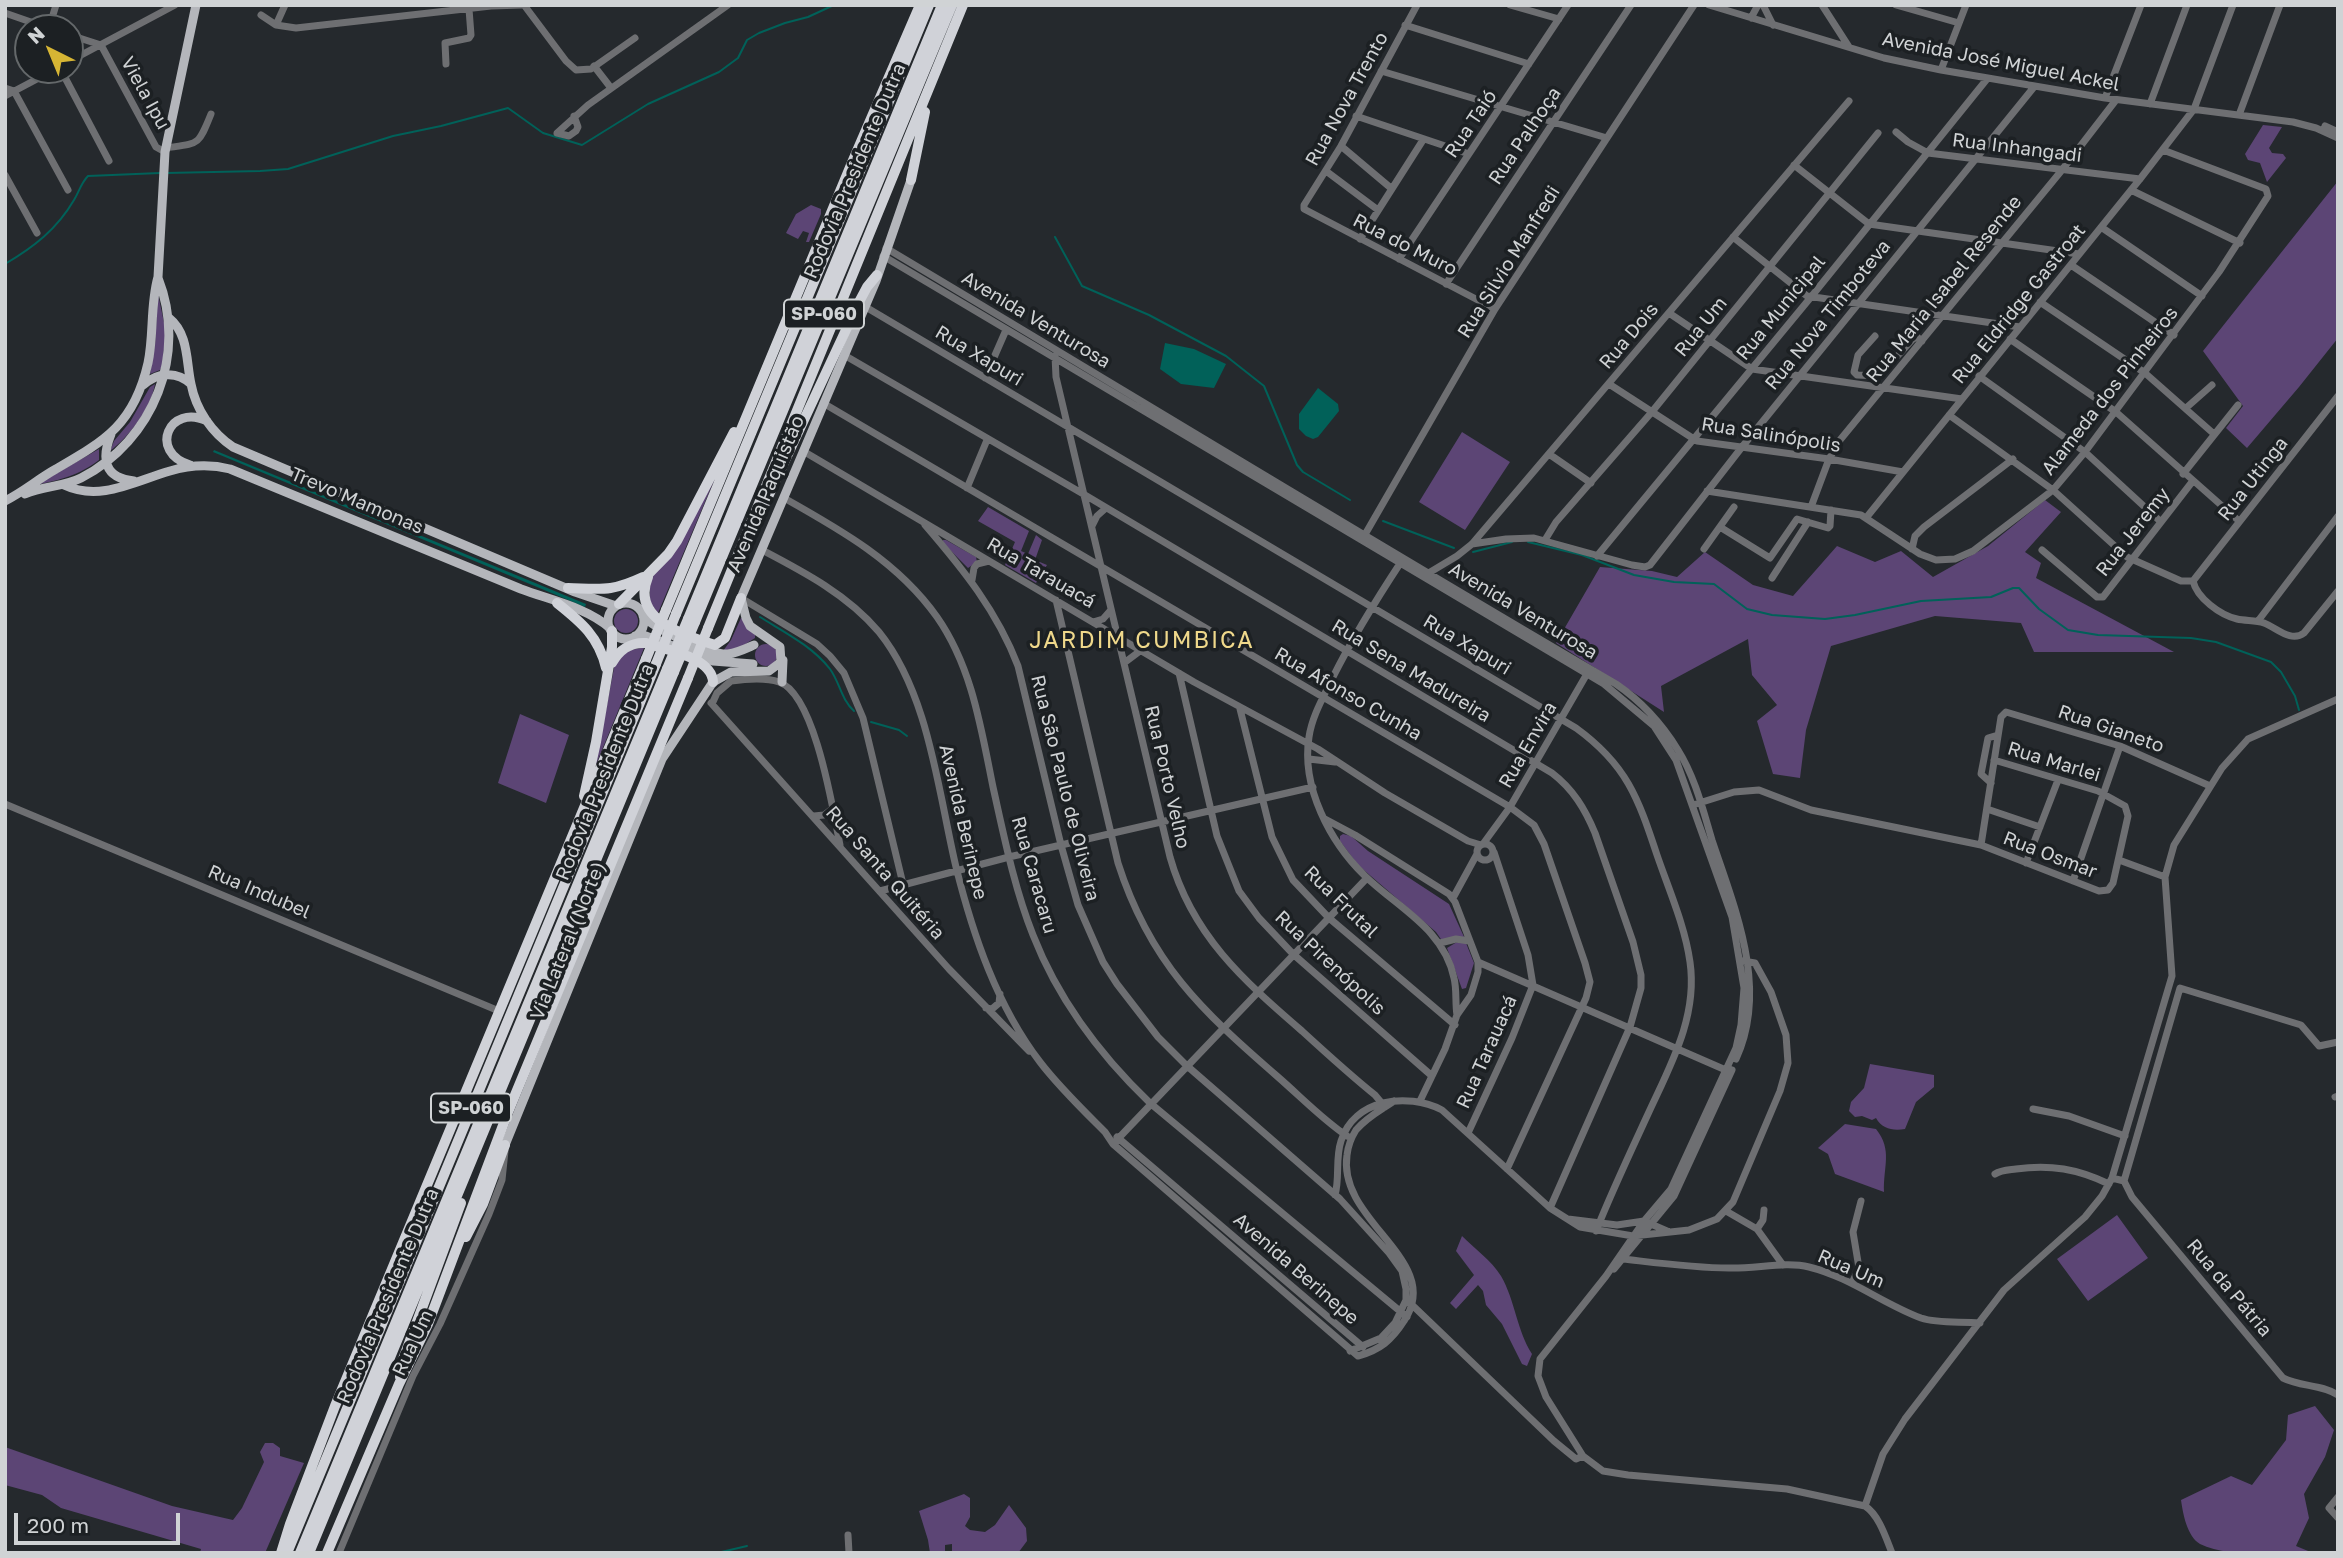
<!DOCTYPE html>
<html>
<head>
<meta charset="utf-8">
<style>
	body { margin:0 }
	#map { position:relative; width:2343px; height:1558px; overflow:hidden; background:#25292d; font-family:"Golos Text",sans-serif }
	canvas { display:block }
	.frame { position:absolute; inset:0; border:7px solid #d0d3d5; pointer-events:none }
	.north { position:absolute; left:14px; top:14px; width:70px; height:70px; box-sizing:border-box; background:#1c2023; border:2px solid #64686a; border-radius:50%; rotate:317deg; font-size:19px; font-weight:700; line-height:28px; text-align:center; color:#d0d3d5 }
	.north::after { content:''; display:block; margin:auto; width:24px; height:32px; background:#d6b534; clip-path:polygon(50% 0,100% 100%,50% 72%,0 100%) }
	.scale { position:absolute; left:14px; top:1513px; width:166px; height:32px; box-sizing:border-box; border:4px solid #d0d3d5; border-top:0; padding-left:9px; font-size:21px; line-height:24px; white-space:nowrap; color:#d0d3d5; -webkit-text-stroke:5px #1c2023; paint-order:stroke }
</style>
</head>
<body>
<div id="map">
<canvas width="2343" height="1558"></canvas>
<div class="frame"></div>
<div class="north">N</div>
<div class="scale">200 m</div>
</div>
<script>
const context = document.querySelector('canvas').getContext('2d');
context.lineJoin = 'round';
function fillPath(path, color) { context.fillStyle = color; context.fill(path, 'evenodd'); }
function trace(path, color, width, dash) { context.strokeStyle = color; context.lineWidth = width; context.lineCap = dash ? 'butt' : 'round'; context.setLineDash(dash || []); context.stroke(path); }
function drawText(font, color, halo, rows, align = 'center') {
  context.font = font + ' "Golos Text",sans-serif'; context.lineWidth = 7; context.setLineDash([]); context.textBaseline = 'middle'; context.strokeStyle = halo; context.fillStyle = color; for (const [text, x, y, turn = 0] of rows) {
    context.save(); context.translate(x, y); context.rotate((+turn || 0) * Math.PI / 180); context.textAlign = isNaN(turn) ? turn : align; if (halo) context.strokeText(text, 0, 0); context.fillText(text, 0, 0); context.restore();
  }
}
const green = new Path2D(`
	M2263 125 2282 127 2269 148 2272 153 2283 154 2286 158 2267 182 2260 163 2248 160 2245 154Z
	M2338 181V338L2299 387 2247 448 2226 428 2243 406 2203 351Z
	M811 205 821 209V214L809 242H806L809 233 803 231 798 239 786 233 796 214Z
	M158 294 166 332 162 366 160 370 150 374 155 345Z
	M155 384C151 408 129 437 110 451L114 441 130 422 150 387Z
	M1462 432 1510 462 1465 530 1419 502Z
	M99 449V460C79 475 61 480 36 485Z
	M716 476 658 613 650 602V579L676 548Z
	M2045 500 2061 512 2025 552 2041 563 2036 578 2174 652H2034L2021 623 1935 616 1831 646 1806 730 1800 778 1773 774 1757 721 1777 705 1752 675 1748 639 1661 686 1664 712 1556 643 1600 567 1652 571 1677 577 1705 552 1753 585 1793 596 1837 546 1875 562 1901 551 1933 577 1988 546Z
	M988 507 1029 531 1021 551 1028 554 1036 535 1042 540 1035 560 1047 565 1036 583 1005 565 1015 542 978 521Z
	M943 540H946L976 557 977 562 968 568 943 543Z
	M614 621a12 12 0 1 1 24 0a12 12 0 1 1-24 0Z
	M741 618H743L755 635V638L739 648 723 651 731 640Z
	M755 655a11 11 0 1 1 22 0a11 11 0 1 1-22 0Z
	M644 648 595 767 615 663C622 653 632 648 644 648Z
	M520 714 569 735 546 803 498 783Z
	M1343 834 1351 836 1368 851 1449 904 1465 939 1443 942 1436 932 1358 865 1340 841V836Z
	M1457 942 1466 943 1474 963 1466 988 1462 989 1447 948Z
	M1870 1064 1934 1075V1087L1916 1102 1905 1129C1893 1131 1882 1129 1876 1118L1872 1120 1862 1116 1855 1117 1849 1111 1851 1102 1864 1088Z
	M1845 1124 1876 1129C1893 1150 1883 1167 1884 1192L1835 1174 1828 1154 1818 1148Z
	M2117 1215 2148 1258 2088 1301 2057 1259Z
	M1462 1236C1475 1249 1491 1260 1501 1276 1515 1300 1517 1331 1532 1354L1527 1366 1522 1364 1502 1324 1486 1305 1483 1291 1478 1285 1456 1309 1450 1303 1474 1275 1456 1251Z
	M2315 1406 2334 1430 2325 1457 2304 1494 2309 1518 2296 1546 2313 1553C2281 1553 2228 1558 2200 1544 2187 1536 2183 1514 2181 1500L2231 1476 2252 1485 2286 1440 2288 1415Z
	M265 1443H273L280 1448V1456L304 1463 265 1553H200L201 1549 61 1508 42 1495 5 1485V1447L172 1506 233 1520 242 1508 264 1462 260 1452Z
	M964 1494 970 1498V1517L965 1526 970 1530 985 1532 995 1525 1009 1505 1026 1528 1027 1541 1018 1553H952V1544L945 1545V1553H930L928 1540 919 1511Z`);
const water = new Path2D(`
	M1165 343 1194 349 1226 364 1214 388 1181 384 1160 369Z
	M1318 388 1338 404 1339 411 1318 437 1313 439 1306 436 1299 429V414Z
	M214 450 586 604 585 607 213 452Z`);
const stream = new Path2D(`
	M166 173 260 171 288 169 393 136 441 126 508 108 543 133 582 145 648 104 719 72 738 58 747 40 759 33 785 23 808 17 834 5
	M1055 237 1082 286 1149 315 1226 356 1264 386 1297 465 1303 472 1350 500
	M5 264C34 247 57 229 74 200 79 192 81 183 88 176L160 173
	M1383 521 1454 548
	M1528 542 1582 555 1634 575 1674 582 1714 584 1747 609 1772 615 1825 619 1855 615 1921 601 1991 597 2013 588H2019L2039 609 2068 630 2098 635 2191 638 2216 642 2271 662 2281 672 2295 696 2299 710
	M1473 552 1512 542
	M760 617C784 632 812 646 830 669 840 683 841 699 854 711
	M871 722 899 730 907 736
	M717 1553 747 1546`);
const minor = new Path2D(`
	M524 5 566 61 576 70 591 69 635 38
	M1417 5 1341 146 1304 205V209L1495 309
	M1510 5 1559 19
	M1709 5 1884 58 1941 70 2105 98 2293 122 2316 128 2338 138
	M1763 5 1773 25
	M1822 5 1849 47
	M1896 5 1959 23
	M5 13 48 28
	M261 15 276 25 296 28 491 6 522 5
	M1751 18 1758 5
	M276 25 285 5
	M1405 25 1529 64
	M49 28 56 5
	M70 35 101 45 156 147 165 152
	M70 61 175 5
	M446 64 445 43 469 38 471 35 469 9
	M594 66 611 88
	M61 70 109 161
	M1941 70 1966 5
	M1381 71 1607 138
	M5 88 14 91 68 190
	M5 96 54 70
	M2105 98 2141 5
	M2150 104 2187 5
	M2239 115 2280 5
	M574 116 578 127 576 131 569 136 557 133 588 105 728 5
	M1356 116 1469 154
	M2325 126 2338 132
	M1896 132 1908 142 1928 153 2140 179
	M1341 146 1392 189
	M166 148C200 143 198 146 211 114
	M1794 165 1869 224 2079 254
	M1326 171 1378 210
	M5 175 37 233
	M2131 190 2240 243
	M2101 227 2202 296
	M1733 237 1807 296 2020 327
	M1360 239 1423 140
	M886 248C1129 393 1371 541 1616 684 1641 701 1662 724 1678 750 1695 777 1703 810 1712 840 1735 909 1769 988 1736 1059
	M883 256 1604 684 1654 726 1676 760 1732 917 1744 988 1741 1025 1736 1048 1671 1189 1644 1221 1606 1276 1540 1359 1538 1376 1546 1397 1583 1456 1603 1471 1628 1475 1787 1489 1865 1506
	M1399 259 1568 5
	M2071 265 2174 335
	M1446 284 1631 5
	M2040 302 2145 373 2214 434
	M864 306 1576 728C1627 765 1638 798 1657 855 1669 890 1685 926 1690 962 1698 1017 1670 1066 1648 1114 1630 1153 1612 1191 1596 1231
	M1669 313 1752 369 1962 399
	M1875 336 1858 355 1854 372 1857 375 1879 376 1913 339 1917 337 1922 341
	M2010 339 2116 412 2239 521
	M844 355 1085 495 1552 773C1573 789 1585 809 1595 833L1633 942 1641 975V988L1630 1027 1550 1208
	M1055 356 1056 377 1170 857C1192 935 1243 980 1302 1031 1326 1053 1350 1075 1375 1095L1385 1107
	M1979 376 2085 452 2161 522
	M985 378 1006 330
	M1609 384 1697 441 1829 459 1903 472
	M823 403 1510 807 1534 825 1544 844 1585 963 1590 982 1586 998 1507 1169
	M2186 408 2212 385
	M1949 415 2053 490 2127 557 2181 581H2193
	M803 451 1194 682 1318 749 1385 793 1468 841 1481 845
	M1549 454 1591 483
	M2183 474 2238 405
	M967 488 987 440
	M1707 491 1861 515 1920 554 1936 560 1955 559 1973 551 2053 490 2085 452 2219 272 2268 196 2266 189 2163 150
	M784 498C841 530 898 562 937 617 972 667 981 728 993 787 1004 836 1014 887 1033 935 1058 999 1101 1056 1150 1103L1407 1317
	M1811 507 1829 459 1840 440 2062 170 2116 100
	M1866 518 2140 179 2194 109 2233 5
	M925 525C963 569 997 611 1018 666L1061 845 1078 905 1103 962 1117 984 1158 1037 1186 1065 1340 1199 1389 1253 1402 1271 1406 1289V1300L1395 1323 1381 1338 1350 1351
	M1092 526 1097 516 1106 508
	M1720 527 1770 558 1797 519 1828 528 1830 526 1831 510
	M1363 538 1495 309 1694 5
	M1545 540 1556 522 1651 413 1878 133
	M1472 544 1506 539 1534 538 1632 565 1645 567 1650 565 1742 447 2034 87
	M1704 549 1734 507
	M1912 549 1915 536 1924 527 2013 459
	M762 550C804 572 848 595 879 632 929 694 938 791 956 867 973 935 997 1006 1040 1062 1059 1087 1083 1110 1105 1132L1113 1144 1358 1356C1380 1350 1392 1340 1404 1321 1445 1260 1337 1222 1347 1155 1348 1146 1351 1138 1356 1130 1367 1117 1381 1110 1394 1101
	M2042 550 2097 597H2103L2192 482
	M1597 556 1811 297 1987 79
	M1401 562C1376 600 1353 637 1333 677 1324 696 1312 716 1309 737 1301 787 1330 842 1365 876 1398 908 1444 929 1454 978 1457 990 1455 1003 1457 1015
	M1427 574 1457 556 1472 544 1849 101
	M1772 578 1808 522
	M972 580 974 568 977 564 989 561
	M2193 581 2338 396
	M2193 581C2197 598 2220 615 2237 619 2246 621 2256 620 2264 623 2277 628 2291 643 2304 633L2338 591
	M741 598 817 644 830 656 844 673 863 718 903 884
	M1056 600 1118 863C1150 963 1202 1011 1278 1077 1301 1097 1323 1120 1347 1136
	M2258 621 2338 516
	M1093 622 1103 619 1110 611
	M1124 663 1140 651
	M1179 673 1217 836 1239 891 1259 918 1293 954 1432 1076
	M711 703 949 969 1029 1051
	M712 704 717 693 731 681C745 679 765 677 779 682 815 694 833 810 840 845
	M1240 709 1272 837 1293 880 1329 918 1455 1025
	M1309 759 1335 762
	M1991 783 1981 774 1988 738 1998 735
	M5 804 499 1011
	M1696 804 1734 792 1759 790 1811 810 1981 845 2099 891 2108 890 2113 883 2128 816 2125 806 2098 791 1994 760
	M1987 809 2040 827
	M814 816 824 815 832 809
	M1325 819 1355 835 1449 894 1455 902 1478 962V972L1471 995 1457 1015 1445 1049 1420 1101
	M1477 852a8 8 0 1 1 16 0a8 8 0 1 1-16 0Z
	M1483 844 1510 807 1588 672
	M1981 845 2001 717 2006 712 2120 746 2210 786
	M2119 860 2165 877
	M2026 863 2058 780
	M2073 881 2120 746
	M880 891 1009 857 1313 787
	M1453 898 1477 854
	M1440 943 1456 939 1469 941
	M1478 962 1728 1071
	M2180 988 2301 1025 2319 1046 2338 1042
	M986 1008 992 1009 999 1003 1000 994
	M2335 1097 2338 1096
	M2033 1109 2069 1116 2125 1136
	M1468 1133 1512 1038 1533 985 1528 955 1494 852
	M1117 1137 1363 1347
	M1113 1144 1367 878
	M1995 1174C2001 1170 2009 1170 2016 1169 2050 1164 2078 1169 2109 1184
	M2112 1178 2124 1181 2132 1197 2283 1378C2301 1387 2321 1384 2338 1395
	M2124 1181 2180 988
	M1335 1195C1340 1178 1335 1159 1341 1141 1354 1099 1407 1092 1442 1110L1550 1208 1580 1227 1633 1236 1689 1230 1717 1219 1733 1202 1780 1091 1788 1063 1786 1035 1771 992 1755 963 1743 961
	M1726 1211 1757 1229 1783 1265
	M1568 1219 1617 1225 1644 1221 1667 1231
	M1757 1229 1763 1220 1764 1210
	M1623 1259C1658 1263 1694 1268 1729 1268 1755 1269 1786 1261 1809 1267 1850 1277 1883 1304 1921 1318 1939 1324 1961 1321 1980 1323
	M1614 1269 1674 1196 1732 1070
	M1852 1283 1859 1268 1853 1232 1861 1201
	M1409 1302 1554 1441 1576 1459 1583 1456
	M2338 1497 2329 1508 2338 1518
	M1865 1506 1883 1454 1905 1419 2004 1290 2085 1217 2102 1196 2112 1178 2172 976 2165 877 2174 845 2222 768 2248 739 2338 699
	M1865 1506C1879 1515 1886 1538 1892 1553
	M848 1535 849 1553
	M339 1553 413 1376 440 1324 489 1214 502 1180 505 1151`);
const major = new Path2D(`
	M169 318C189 334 186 362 191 384 196 410 212 433 233 447L575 592 616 606
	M143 385C157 373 176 370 191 384
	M111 434C101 459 104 478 134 481
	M190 465C148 452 169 403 207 421
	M64 485C100 502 135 481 170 471 190 465 210 464 230 469L521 589C550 600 586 607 610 628
	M25 494C43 486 63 487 81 478 154 440 188 354 158 278
	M5 501C23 492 38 479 56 469 106 440 134 424 148 363 154 335 150 305 158 277L165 152 196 5
	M608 621a18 18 0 1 1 36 0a18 18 0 1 1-36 0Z
	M643 616C655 629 710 655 728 654 737 653 745 649 754 645
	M635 636 643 635 713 661 753 664
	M782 682 783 660
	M505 1145 662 759 713 682 731 672 769 671 781 662 780 647 750 626 746 618 741 598 876 281 911 180`);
const highway = new Path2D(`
	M911 180 925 112
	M760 514 859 302 867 287 877 275
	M648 577C630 620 685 635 715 645L725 638 741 598
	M568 588C602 589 611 592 643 577
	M557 603C581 622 599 637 606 668
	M619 604 668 554 677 541 734 432
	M666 610 851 165 920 5
	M676 614 929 5
	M688 619 942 5
	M695 622 952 5
	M708 628 963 5
	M612 663C619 650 631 642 646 643 666 650 712 657 713 682
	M584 796 596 742 612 647V631
	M466 1237 483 1204 505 1145
	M400 1377 402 1362 461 1203
	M281 1553 290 1524 335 1406 646 659
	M287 1553 656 664
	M300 1553 667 669
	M309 1553 674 672
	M327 1553 399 1384 428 1324 508 1112 688 678`);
const highwayBridge = new Path2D(`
	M646 659 666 610
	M656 664 676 614
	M667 669 688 619
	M674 672 695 622
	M688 678 708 628`);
const shields = [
	[824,314,80],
	[471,1108,80]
];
const shieldNames = [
	["SP-060",824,314],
	["SP-060",471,1108]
];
const streetNames = [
	["Avenida José Miguel Ackel",2001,62,11],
	["Viela Ipu",145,93,61],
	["Rua Nova Trento",1347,99,-61],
	["Rua Taió",1471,124,-56],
	["Rua Palhoça",1525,136,-56],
	["Rua Inhangadi",2017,148,7],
	["Rodovia Presidente Dutra",855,171,-67],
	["Rua do Muro",1405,245,27],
	["Rua Silvio Manfredi",1509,262,-58],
	["Rua Maria Isabel Resende",1944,289,-51],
	["Rua Eldridge Gastroat",2019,304,-51],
	["Rua Municipal",1781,308,-51],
	["Rua Nova Timboteva",1828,315,-51],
	["Avenida Venturosa",1036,320,31],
	["Rua Um",1701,327,-51],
	["Rua Dois",1629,336,-50],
	["Rua Xapuri",979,356,31],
	["Alameda dos Pinheiros",2110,391,-52],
	["Rua Salinópolis",1771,435,9],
	["Rua Utinga",2253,479,-52],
	["Avenida Paquistão",766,494,-67],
	["Trevo Mamonas",357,501,23],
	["Rua Jeremy",2133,532,-52],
	["Rua Tarauacá",1041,573,30],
	["Avenida Venturosa",1523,611,31],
	["Rua Xapuri",1467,645,31],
	["Rua Sena Madureira",1411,671,31],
	["Rua Afonso Cunha",1348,694,30],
	["Rua Gianeto",2111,729,19],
	["Rua Envira",1528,745,-60],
	["Rua Marlei",2054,762,17],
	["Rodovia Presidente Dutra",605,772,-68],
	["Rua Porto Velho",1167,777,77],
	["Rua São Paulo de Oliveira",1065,788,76],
	["Avenida Berinepe",963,822,77],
	["Rua Osmar",2050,855,21],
	["Rua Santa Quitéria",885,873,49],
	["Rua Caracaru",1034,875,74],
	["Rua Indubel",259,892,23],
	["Rua Frutal",1341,902,44],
	["Via Lateral (Norte)",568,941,-68],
	["Rua Pirenópolis",1330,963,43],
	["Rua Tarauacá",1487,1052,-66],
	["Avenida Berinepe",1296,1269,41],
	["Rua Um",1851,1269,23],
	["Rua da Pátria",2229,1288,50],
	["Rodovia Presidente Dutra",388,1296,-67],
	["Rua Um",413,1343,-65]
];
const quarterNames = [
	["JARDIM CUMBICA",1142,641]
];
fillPath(green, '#5c4575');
fillPath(water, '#016159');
trace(stream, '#016159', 2);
trace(minor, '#6e6f72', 7);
trace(major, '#b4b6bb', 9);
trace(highway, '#d0d2d8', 10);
trace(highwayBridge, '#d0d2d8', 10);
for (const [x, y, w] of shields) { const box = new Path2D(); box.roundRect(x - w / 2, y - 14.5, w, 29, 5); context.fillStyle = '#1c2023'; context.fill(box); trace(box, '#d0d3d5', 2); }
drawText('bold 18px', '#d0d3d5', null, shieldNames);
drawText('19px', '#d0d3d5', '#1c2023', streetNames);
context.letterSpacing = '2px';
drawText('23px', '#efd88b', '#1c2023', quarterNames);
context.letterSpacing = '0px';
</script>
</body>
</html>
